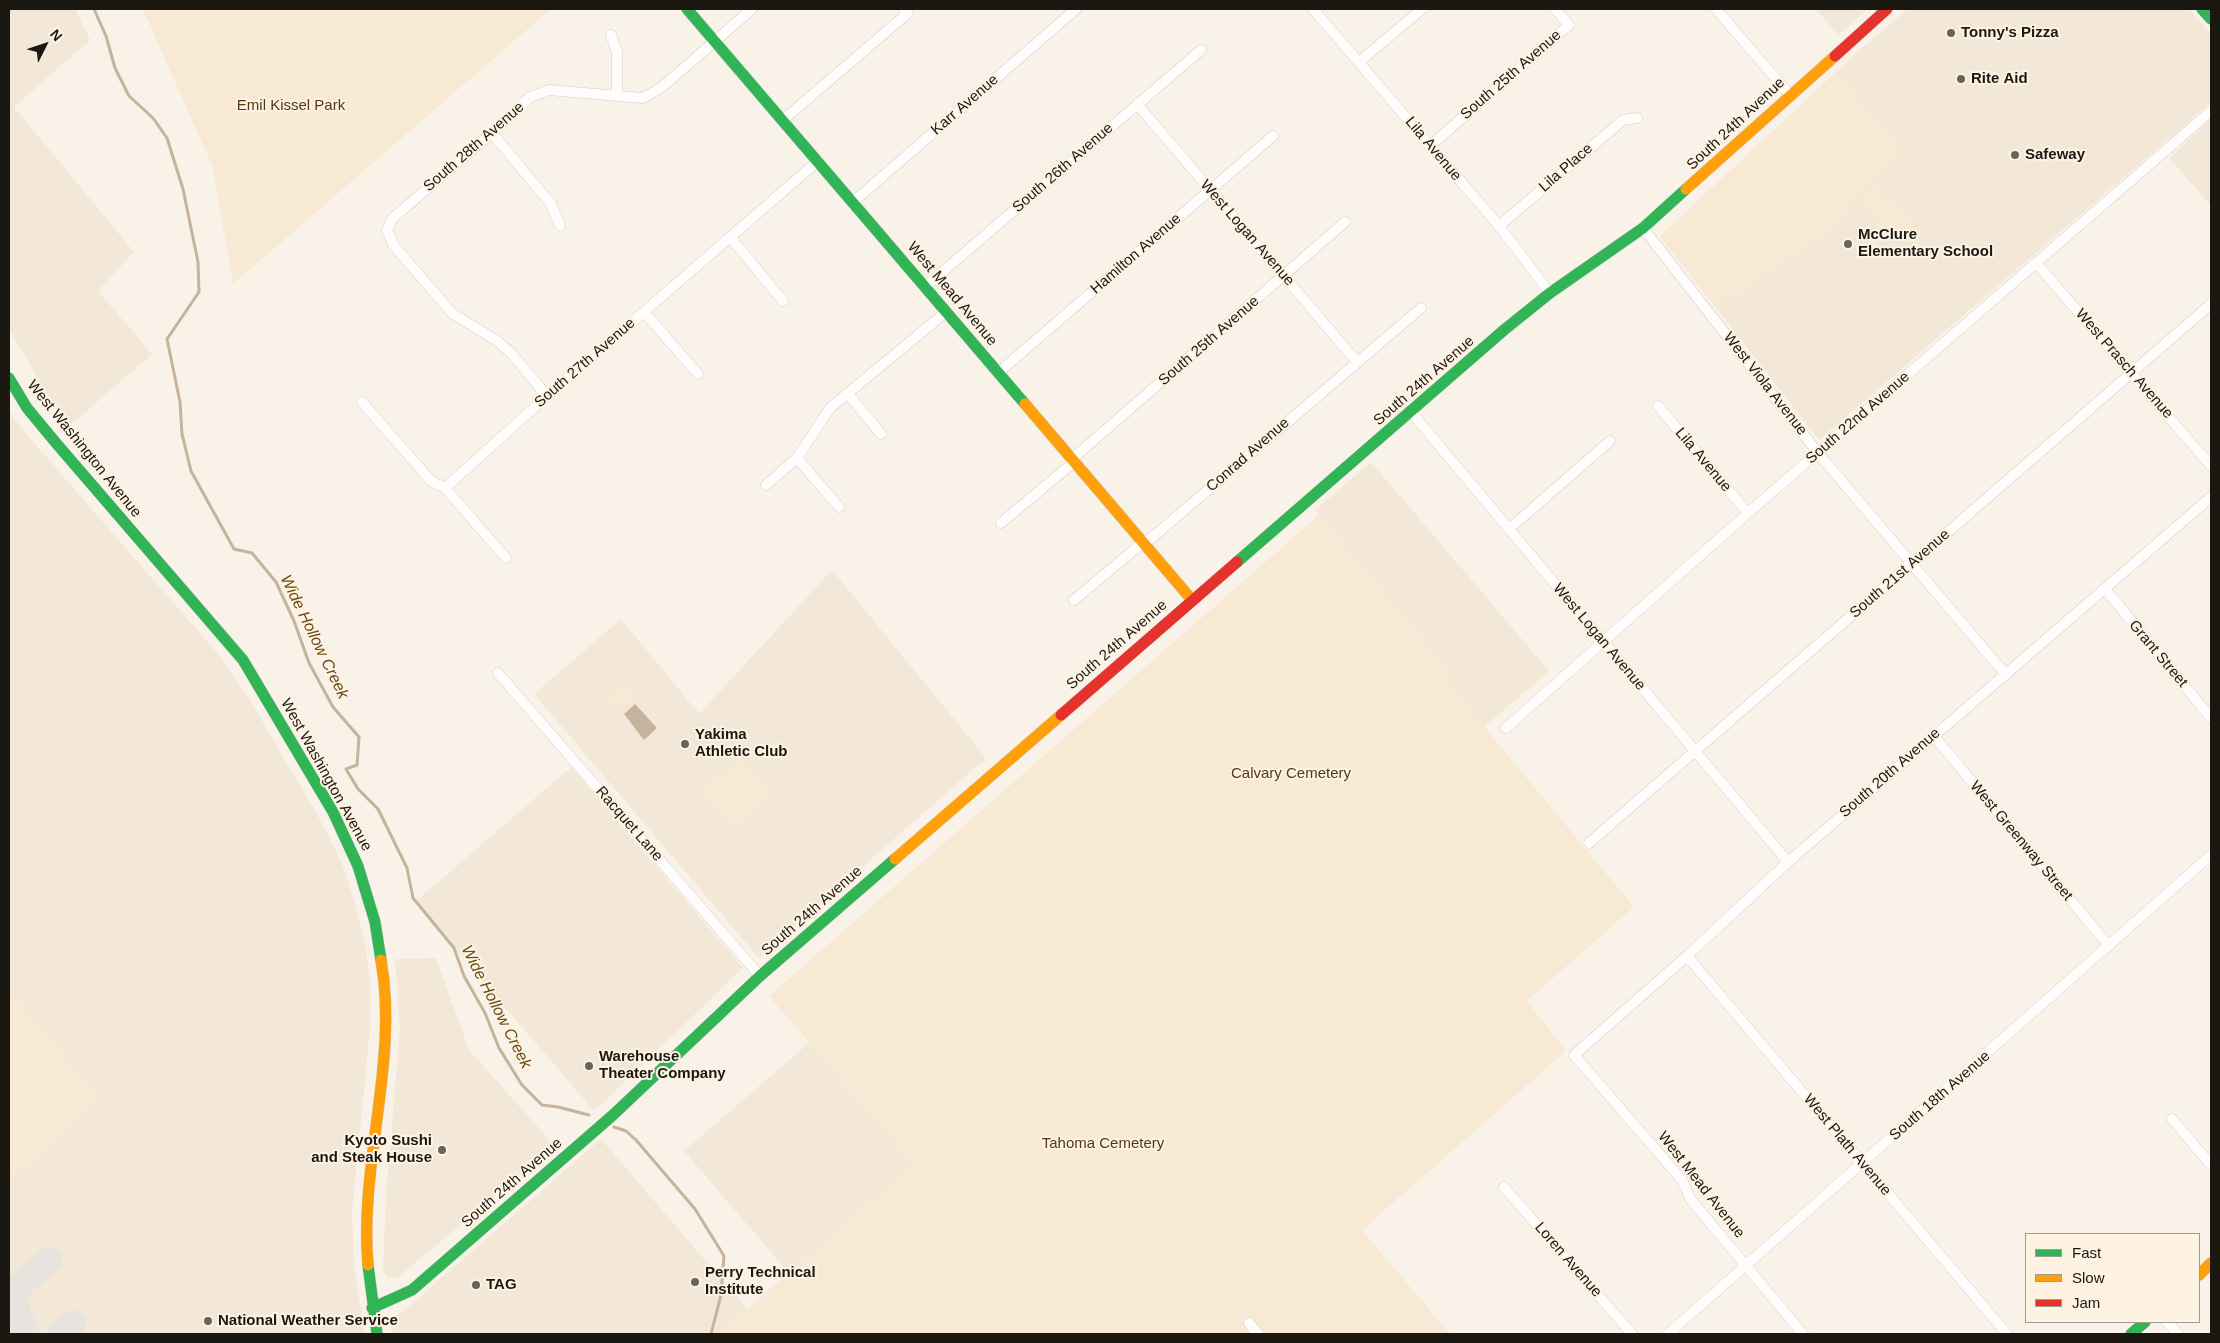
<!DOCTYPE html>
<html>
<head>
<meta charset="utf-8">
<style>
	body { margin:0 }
	#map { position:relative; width:2220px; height:1343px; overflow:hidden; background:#f8f2e9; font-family:Helvetica,sans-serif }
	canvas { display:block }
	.frame { position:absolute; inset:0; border:10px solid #1b1812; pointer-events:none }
	.legend { position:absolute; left:2025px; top:1233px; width:175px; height:90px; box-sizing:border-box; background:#fef3e3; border:1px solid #a39b8f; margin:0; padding:6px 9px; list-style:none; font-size:15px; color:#1b1812 }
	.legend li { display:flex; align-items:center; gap:10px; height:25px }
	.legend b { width:25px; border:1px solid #a39b8f }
	.north { position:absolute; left:20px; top:20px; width:50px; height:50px; -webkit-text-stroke:4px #fef3e3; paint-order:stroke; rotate:49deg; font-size:14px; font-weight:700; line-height:20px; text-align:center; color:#1b1812 }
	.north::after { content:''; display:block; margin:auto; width:18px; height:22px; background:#1b1812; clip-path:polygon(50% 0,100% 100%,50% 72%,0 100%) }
</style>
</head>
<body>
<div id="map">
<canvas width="2220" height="1343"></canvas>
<div class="frame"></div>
<ul class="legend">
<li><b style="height:6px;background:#30b455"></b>Fast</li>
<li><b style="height:6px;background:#ff9f0a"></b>Slow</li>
<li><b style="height:6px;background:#e5322d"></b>Jam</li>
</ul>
<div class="north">N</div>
</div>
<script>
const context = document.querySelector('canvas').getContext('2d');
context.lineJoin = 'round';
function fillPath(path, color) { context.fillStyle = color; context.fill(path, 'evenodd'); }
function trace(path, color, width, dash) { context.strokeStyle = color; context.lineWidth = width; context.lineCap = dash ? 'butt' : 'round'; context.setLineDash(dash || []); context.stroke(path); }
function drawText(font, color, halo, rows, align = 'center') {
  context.font = font + ' Helvetica,sans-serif'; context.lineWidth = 4; context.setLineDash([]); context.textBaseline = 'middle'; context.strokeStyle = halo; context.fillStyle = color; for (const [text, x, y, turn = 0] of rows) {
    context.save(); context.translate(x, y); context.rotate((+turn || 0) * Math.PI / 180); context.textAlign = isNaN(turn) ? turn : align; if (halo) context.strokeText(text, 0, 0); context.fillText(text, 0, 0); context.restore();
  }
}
const built = new Path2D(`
	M9 9H75L90 40 14 107 134 252 98 291 152 354 67 428 9 329Z
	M1816 9H1868L1838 35Z
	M1908 9H2189L2211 34V102L1819 440 1660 236 1862 48Z
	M2211 119V206L2169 158Z
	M9 410 22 429 218 654 247 695 326 830 343 866 355 904 365 942 370 981V1028L352 1213 354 1266 365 1334H9Z
	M1371 462 1549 671 1484 727 1450 687 1448 669 1315 510Z
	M832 570 986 758 759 958 534 694 621 619 699 714Z
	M571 767 743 968 594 1111 415 902Z
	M436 958 469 1050 555 1146 397 1278 387 1277 383 1269 386 1196 400 1029 395 959Z
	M809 1043 914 1164 789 1273 684 1151Z
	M601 1139 747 1309 718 1334H393L391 1326 393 1317 406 1309Z`);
const green = new Path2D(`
	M143 9H551L233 284 213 168Z
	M1837 72 1903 152 1879 173 1880 175 1853 200 1850 199 1849 207 1837 223 1824 234 1807 249 1784 260 1741 295 1732 293 1714 303 1660 236Z
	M1876 182 1885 192 1865 209 1857 200Z
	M1887 194 1895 203 1876 221 1867 211Z
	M1897 206 1905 216 1886 233 1877 224Z
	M1908 217 1916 227 1899 241 1891 232Z
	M1319 515 1448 669 1451 687 1634 907 1527 1001 1566 1051 1362 1230 1450 1334H718L914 1164 769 996Z
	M625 683 635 695 616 712 606 700Z
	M740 758 773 795 734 829 701 792Z
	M9 990 100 1097C89 1106 83 1118 72 1128 53 1147 31 1164 9 1179Z`);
const water = new Path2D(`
	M635 704 657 728 644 740 624 714Z`);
const stream = new Path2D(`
	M94 9 106 36 115 68 129 96 153 118 167 138 183 189 198 262 199 292 167 339 180 402 182 434 191 471 234 549 252 553 276 582 294 621 309 663 333 707 359 737 357 765 346 769 358 789 378 809 407 868 413 898 454 948 464 976 485 1013 499 1048 522 1085 542 1105 558 1107 589 1115
	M614 1127 626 1131 636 1140 695 1209 724 1256 721 1295 711 1334`);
const taxiway = new Path2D(`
	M9 1288 26 1334
	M11 1293 49 1260
	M61 1334 73 1323`);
const street = new Path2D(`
	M1313 9 1499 226 1550 293
	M1716 9 1790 95
	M611 35 617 52V94
	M1359 62 1422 9
	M1137 104 1357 362
	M783 120 908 13 904 9
	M492 133 551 204 560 226
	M1430 146 1569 25 1555 9
	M853 202 1076 9
	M1499 226 1623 120 1637 118
	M1643 228 1818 453 2006 675
	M730 237 783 301
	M2036 263 2211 466
	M926 286 1201 50
	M644 312 698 374
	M999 372 1273 136
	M848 394 881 434
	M547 396 511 353 496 340 453 314 394 246 387 230 393 218 492 133 530 97 549 90 643 98 662 87 752 9
	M362 402 431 481 445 488 547 396 818 161
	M1658 406 1748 513
	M1411 412 1788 862
	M797 458 839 507
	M1072 459 1345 222
	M766 485 797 458 830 408 946 312
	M445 488 506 558
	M1001 523 1074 462
	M1509 529 1610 441
	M2106 590 2211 718
	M1074 600 1135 549 1154 536 1421 308
	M498 673 760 976
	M1506 728 1748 513 2211 111
	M1933 735 2109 946
	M1589 843 2211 304
	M1687 956 2007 1334
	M2172 1119 2211 1165
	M1504 1187 1632 1334
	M2167 1322 2178 1334
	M1249 1323 1258 1334
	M1668 1334 2211 855
	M1803 1334 1691 1200 1682 1180 1574 1055 1687 956 1788 862 2211 497`);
const fast = new Path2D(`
	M687 9 1025 404
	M2202 9 2211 19
	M9 378 27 408 56 443 243 660 333 812 358 866 375 922 381 960
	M1237 562 1504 330 1550 293 1643 228 1686 189
	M368 1265 377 1334
	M372 1308 412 1290 613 1115 760 976 895 859
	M2131 1334 2145 1322`);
const slow = new Path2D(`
	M1686 189 1835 56
	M1025 404 1192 600
	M895 859 1061 715
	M368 1265C359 1164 399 1061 381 960
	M2199 1275 2211 1263`);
const jam = new Path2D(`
	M1835 56 1887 9
	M1061 715 1237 562`);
const markers = [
	[1951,33,5,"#68645d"],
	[1961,79,5,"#68645d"],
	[2015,155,5,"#68645d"],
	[1848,244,5,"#68645d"],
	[685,744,5,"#68645d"],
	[589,1066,5,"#68645d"],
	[442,1150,5,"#68645d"],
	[695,1282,5,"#68645d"],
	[476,1285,5,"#68645d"],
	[208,1321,5,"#68645d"]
];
const poiNames = [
	["Tonny's Pizza",1961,33],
	["Rite Aid",1971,79],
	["Safeway",2025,155],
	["McClure",1858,235],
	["Elementary School",1858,252],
	["Yakima",695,735],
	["Athletic Club",695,752],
	["Warehouse",599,1057],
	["Theater Company",599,1074],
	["Kyoto Sushi",432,1141,"right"],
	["and Steak House",432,1158,"right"],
	["Perry Technical",705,1273],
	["Institute",705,1290],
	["TAG",486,1285],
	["National Weather Service",218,1321]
];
const streetNames = [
	["South 25th Avenue",1511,75,-41],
	["Karr Avenue",965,105,-41],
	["South 24th Avenue",1736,124,-43],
	["South 28th Avenue",474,147,-41],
	["Lila Avenue",1433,149,50],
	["South 26th Avenue",1063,168,-41],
	["Lila Place",1566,168,-41],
	["West Logan Avenue",1247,233,49],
	["Hamilton Avenue",1136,254,-41],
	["West Mead Avenue",952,294,50],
	["South 25th Avenue",1209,341,-41],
	["South 27th Avenue",585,363,-41],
	["West Prasch Avenue",2124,364,49],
	["South 24th Avenue",1424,381,-41],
	["West Viola Avenue",1765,384,52],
	["South 22nd Avenue",1858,418,-41],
	["West Washington Avenue",84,449,51],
	["Conrad Avenue",1248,455,-41],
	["Lila Avenue",1703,460,50],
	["South 21st Avenue",1900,574,-41],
	["West Logan Avenue",1599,637,50],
	["South 24th Avenue",1117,645,-41],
	["Grant Street",2158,654,50],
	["South 20th Avenue",1890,773,-41],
	["West Washington Avenue",326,775,61],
	["Racquet Lane",629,824,49],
	["West Greenway Street",2021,841,50],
	["South 24th Avenue",812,911,-41],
	["South 18th Avenue",1940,1096,-41],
	["West Plath Avenue",1847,1145,50],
	["South 24th Avenue",512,1183,-41],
	["West Mead Avenue",1701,1185,52],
	["Loren Avenue",1568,1260,49]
];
const parkNames = [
	["Emil Kissel Park",291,106],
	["Calvary Cemetery",1291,774],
	["Tahoma Cemetery",1103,1144]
];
const waterNames = [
	["Wide Hollow Creek",314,637,64],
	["Wide Hollow Creek",496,1007,63]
];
fillPath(built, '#f3e8d8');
fillPath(green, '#f8e9d5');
fillPath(water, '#c5b39b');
trace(stream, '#c5b39b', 3);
trace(taxiway, '#e7e3de', 26);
trace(street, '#d4cfc9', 11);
trace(fast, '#d4cfc9', 12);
trace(slow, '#d4cfc9', 12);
trace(jam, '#d4cfc9', 12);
trace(street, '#fefdfc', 10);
trace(fast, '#30b455', 11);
trace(slow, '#ff9f0a', 11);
trace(jam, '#e5322d', 11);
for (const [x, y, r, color] of markers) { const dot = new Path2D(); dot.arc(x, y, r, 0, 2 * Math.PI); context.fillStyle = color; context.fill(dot); trace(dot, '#fef3e3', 2); }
drawText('bold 15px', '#1b1812', '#fef3e3', poiNames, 'left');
drawText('15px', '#1b1812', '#fef3e3', streetNames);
drawText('15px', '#523912', '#fef3e3', parkNames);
drawText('italic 16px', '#6a4a15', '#fef3e3', waterNames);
</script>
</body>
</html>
